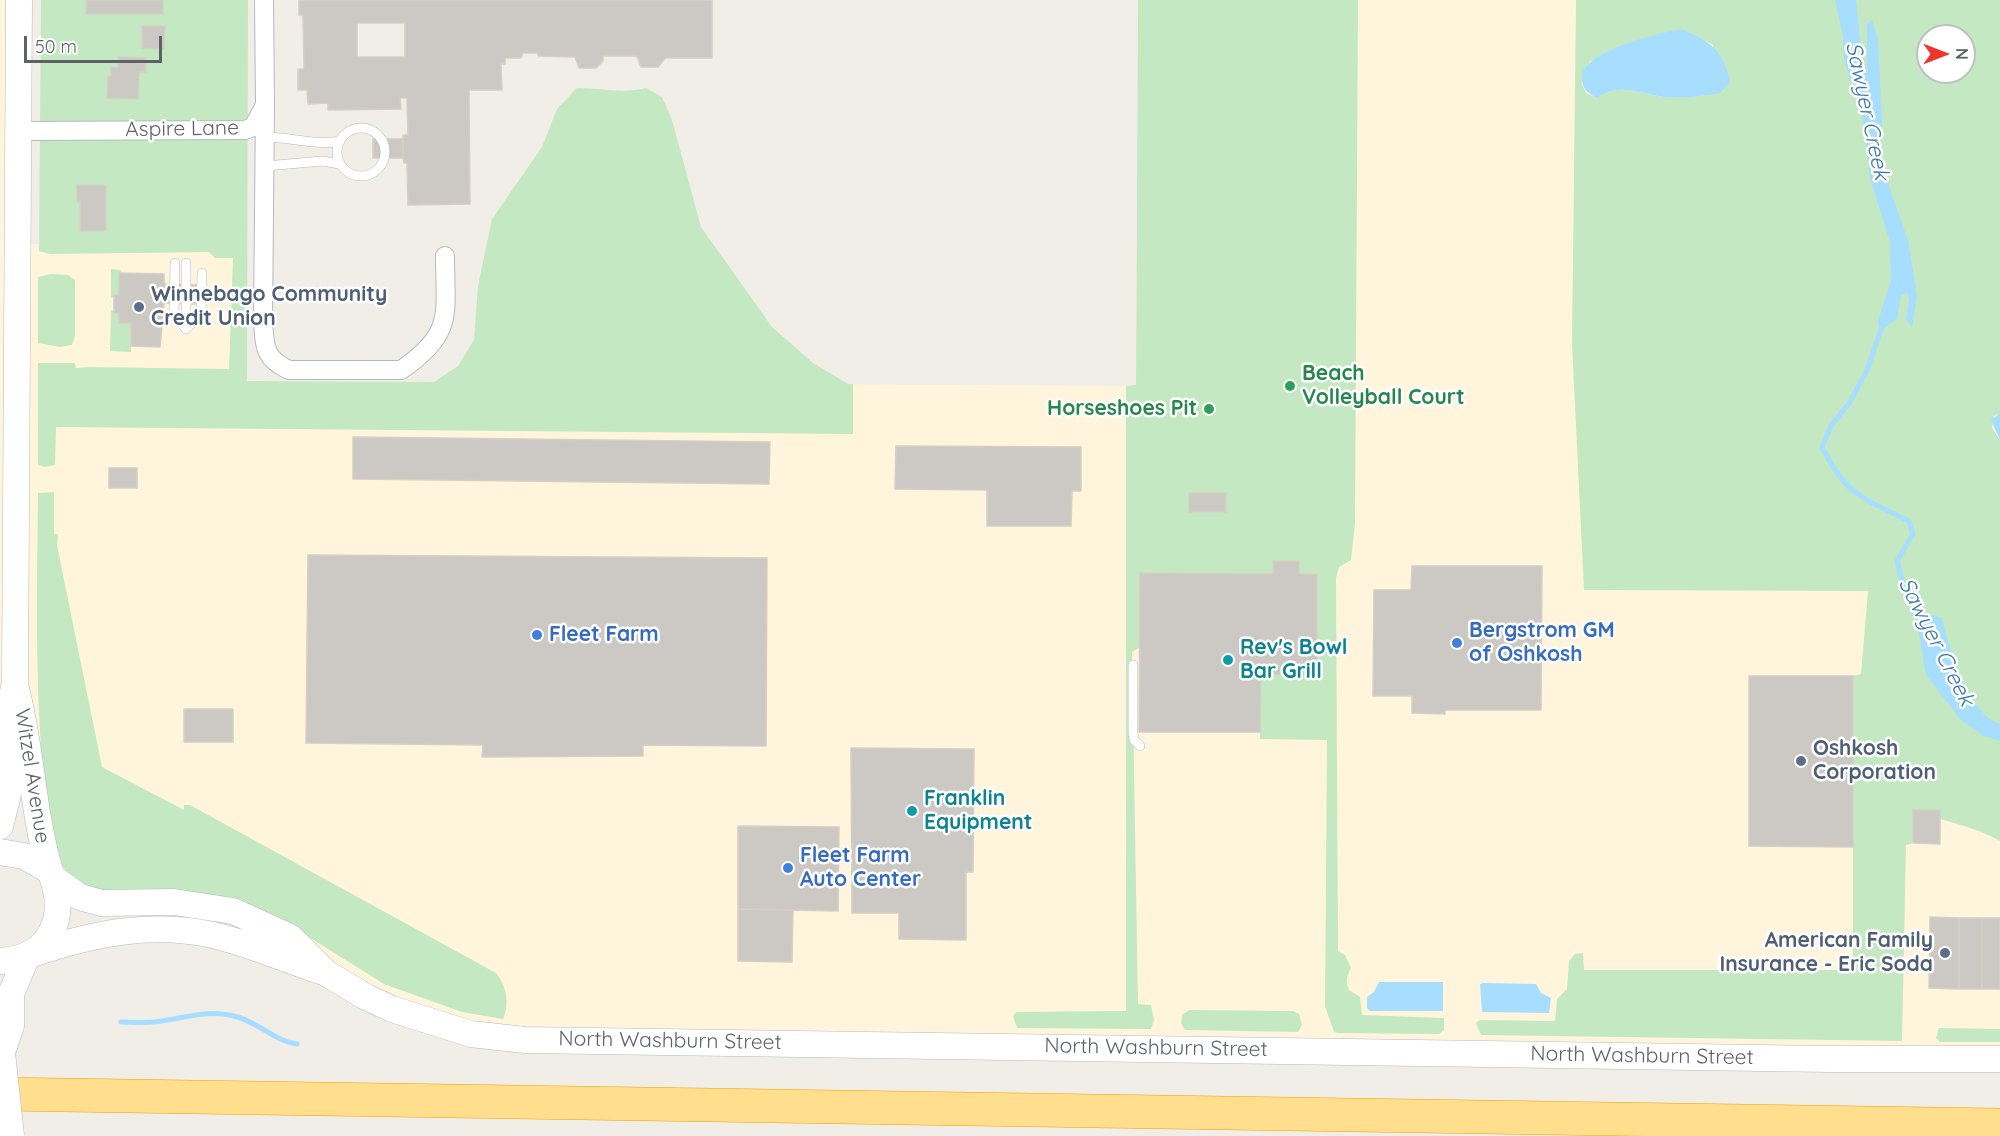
<!DOCTYPE html>
<html>
<head>
<meta charset="utf-8">
<style>
	body { margin:0 }
	#map { position:relative; width:2000px; height:1136px; overflow:hidden; background:#f0eee6; font-family:Quicksand,sans-serif }
	canvas { display:block }
	.north { position:absolute; left:1916px; top:24px; width:60px; height:60px; box-sizing:border-box; background:#fff; border:2px solid #bfc0c2; border-radius:50%; rotate:90deg; font-size:16px; font-weight:700; line-height:24px; text-align:center; color:#5e6267 }
	.north::after { content:''; display:block; margin:auto; width:21px; height:27px; background:#ef352e; clip-path:polygon(50% 0,100% 100%,50% 72%,0 100%) }
	.scale { position:absolute; left:24px; top:36px; width:138px; height:27px; box-sizing:border-box; border:3px solid #5e6267; border-top:0; padding-left:8px; font-size:18px; line-height:21px; white-space:nowrap; color:#5e6267; -webkit-text-stroke:4px #fff; paint-order:stroke }
</style>
</head>
<body>
<div id="map">
<canvas width="2000" height="1136"></canvas>
<div class="north">N</div>
<div class="scale">50 m</div>
</div>
<script>
const context = document.querySelector('canvas').getContext('2d');
context.lineJoin = 'round';
function fillPath(path, color) { context.fillStyle = color; context.fill(path, 'evenodd'); }
function trace(path, color, width, dash) { context.strokeStyle = color; context.lineWidth = width; context.lineCap = dash ? 'butt' : 'round'; context.setLineDash(dash || []); context.stroke(path); }
function drawText(font, color, halo, rows, align = 'center') {
  context.font = font + ' Quicksand,sans-serif'; context.lineWidth = 5; context.setLineDash([]); context.textBaseline = 'middle'; context.strokeStyle = halo; context.fillStyle = color; for (const [text, x, y, turn = 0] of rows) {
    context.save(); context.translate(x, y); context.rotate((+turn || 0) * Math.PI / 180); context.textAlign = isNaN(turn) ? turn : align; if (halo) context.strokeText(text, 0, 0); context.fillText(text, 0, 0); context.restore();
  }
}
const commercial = new Path2D(`
	M0 0H19L17 244 247 245V381L1126 386 1136 385 1138 0H1800L1865 534 1877 768 2000 0V1059L525 1040 415 1018 290 937 50 871 26 724 0 826Z`);
const green = new Path2D(`
	M41 0H248L247 381 434 382 458 366 474 340 478 286 492 219 542 147 557 109 577 88C601 88 623 94 646 88L662 97 672 120 701 227 772 327 813 363 848 384H853V434L56 427 55 465 45 467 38 465V363H75L76 368 89 367 229 369 233 258H215L209 252 50 254 39 251Z
	M1138 0H1358L1355 523 1351 560 1339 567 1336 578 1338 951 1345 955 1351 968C1347 976 1345 981 1349 990L1360 997 1362 1015 1444 1018V1030L1439 1034 1338 1033 1334 1032 1325 1006 1327 740 1260 739 1261 674H1317V574H1299V561L1273 574 1141 573 1140 647 1132 652 1138 1004 1151 1005 1154 1020 1151 1029 1017 1028 1013 1016 1016 1012 1126 1011V386L1136 385Z
	M1576 0H2000V413L1994 416 1992 428 2000 440V841C1972 825 1943 822 1913 810V843L1906 845 1902 1041 1481 1035 1476 1023 1480 1020 1555 1021 1557 999 1567 989 1569 961 1575 954 1583 953 1584 970H1853V676L1861 674 1868 591 1584 590 1572 344ZM1682 29 1713 45 1706 95C1692 97 1678 98 1664 97 1638 94 1621 82 1597 98L1586 93 1582 84 1590 61ZM1928 36H1964V72H1928Z
	M111 269 121 270 119 295 111 298Z
	M51 274 68 275 75 280V336L72 345 60 347 38 343V277Z
	M111 310 119 313V323H131V352L110 351Z
	M54 492V534H58L57 545 102 767 184 810V805H190L496 973C506 985 510 1004 503 1019L462 1012 384 984 280 919 103 891C87 887 70 880 62 865 47 839 44 792 42 762 35 672 37 583 38 493Z
	M1189 1010 1293 1011 1299 1014 1302 1025 1298 1032 1185 1030 1181 1023 1182 1015Z
	M1939 1028 2000 1029V1042H1940L1936 1038Z`);
const water = new Path2D(`
	M1835 0H1856L1862 58 1867 72V24L1872 20 1878 39 1882 124 1879 157 1908 241 1917 296 1912 327 1906 319 1909 300 1907 293 1901 295 1897 319 1880 331 1878 321 1891 280 1890 242 1870 178 1862 115 1844 60 1843 36Z
	M1682 29C1711 42 1723 50 1730 82L1720 93C1702 96 1683 99 1664 97 1638 94 1621 82 1597 98 1587 93 1582 89 1582 77 1582 51 1659 33 1682 29Z
	M2000 413V440L1991 420Z
	M1907 607 1942 618C1948 646 1970 716 2000 724V741L1982 735 1961 720 1926 675 1917 623Z
	M1379 982H1443V1011H1370L1367 1008V997L1374 992Z
	M1483 983 1536 984 1541 993 1551 998 1549 1013 1482 1012 1480 984Z`);
const stream = new Path2D(`
	M1883 324 1867 370 1850 402 1831 426 1822 447C1847 496 1861 497 1909 521L1913 534 1897 561 1904 588 1920 616
	M121 1022C132 1022 143 1023 154 1022 183 1019 207 1008 238 1017 260 1024 275 1041 297 1044`);
const building = new Path2D(`
	M86 0H163V14H86Z
	M299 0H712V58H665L658 67H641L637 56H603V61L596 68H579L575 57 538 56V53H523L521 58H505V64H501L502 90H469L470 204 408 205 407 163H404L403 158V135H408L407 98H400L401 109 328 110V103L308 104 307 90H298V69H304L303 15H299Z
	M357 23H405V57H357Z
	M142 26H165L164 49 142 48Z
	M118 57 146 58V72H139L138 99 107 98 108 76H111V67L118 68Z
	M373 139H403V158H373Z
	M77 185H106V231H80V202H77Z
	M119 273 164 274V284L198 285 197 304 164 303 160 347 131 346V323H119V313H114V295H119Z
	M353 437 770 442 769 484 353 479Z
	M896 446 1081 447V491H1072L1071 526H987V490L895 489Z
	M109 468H137V488H109Z
	M1189 493H1226V512H1189Z
	M308 555 767 558 766 746 643 745V756L482 757 483 745 306 743Z
	M1273 561H1299V574H1317V675L1261 674 1260 732H1139L1140 573 1273 574Z
	M1412 566H1542L1541 710H1445V714L1412 713V696H1373L1374 590H1411Z
	M1749 676H1853V847L1749 846Z
	M184 709H233V742H184Z
	M851 748 974 749 973 872H966V940L899 939V913H852Z
	M1913 810H1940V844L1913 843Z
	M738 826 839 827 838 911 738 909Z
	M738 909 793 910 792 962 738 961Z
	M1930 917 1959 918V989L1929 988Z
	M1959 918H1982V989H1959Z
	M1982 918H2000V989H1982Z`);
const lane = new Path2D(`
	M337 152a24 24 0 1 1 48 0a24 24 0 1 1-48 0Z
	M265 137C290 137 317 146 340 141
	M266 166 322 161 340 164
	M175 263 174 313 186 329
	M186 263V329
	M186 329 201 314 202 273
	M1133 665V733L1134 740 1140 746`);
const street = new Path2D(`
	M265 105 263 320C265 346 263 358 289 370H401C455 333 445 314 445 256
	M18 131 245 130 253 127 265 105 264 0`);
const secondary = new Path2D(`
	M16 689C32 749 32 811 50 871
	M0 826 8 794 7 723 15 682 19 0
	M0 852 24 856 50 871C69 916 52 958 0 961
	M53 878 80 897 101 903 174 902 233 911 290 937 326 973 366 997 392 1009 471 1034 525 1040 1830 1059H2000
	M32 954C91 934 151 921 213 935 251 944 286 960 323 972
	M2 1053 11 1026V994L27 956`);
const highway = new Path2D(`
	M0 1094 2000 1125`);
const secondaryBridge = new Path2D(`
	M2 1053 11 1136`);
const markers = [
	[139,307,6,"#5c6f8a"],
	[1290,386,6,"#2e9e5b"],
	[1209,409,6,"#2e9e5b"],
	[537,635,6,"#3f7fe0"],
	[1457,643,6,"#3f7fe0"],
	[1228,660,6,"#0f9aa8"],
	[1801,761,6,"#5c6f8a"],
	[912,811,6,"#0f9aa8"],
	[788,868,6,"#3f7fe0"],
	[1945,953,6,"#5c6f8a"]
];
const streetNames = [
	["Aspire Lane",182,129,-1],
	["Witzel Avenue",32,776,81],
	["North Washburn Street",670,1041,1],
	["North Washburn Street",1156,1048,1],
	["North Washburn Street",1642,1056,1]
];
const serviceNames = [
	["Winnebago Community",151,295],
	["Credit Union",151,319],
	["Oshkosh",1813,749],
	["Corporation",1813,773],
	["American Family",1933,941,"right"],
	["Insurance - Eric Soda",1933,965,"right"]
];
const leisureNames = [
	["Beach",1302,374],
	["Volleyball Court",1302,398],
	["Horseshoes Pit",1197,409,"right"]
];
const shopNames = [
	["Bergstrom GM",1469,631],
	["of Oshkosh",1469,655],
	["Fleet Farm",549,635],
	["Fleet Farm",800,856],
	["Auto Center",800,880]
];
const cultureNames = [
	["Rev's Bowl",1240,648],
	["Bar Grill",1240,672],
	["Franklin",924,799],
	["Equipment",924,823]
];
const waterNames = [
	["Sawyer Creek",1867,111,78],
	["Sawyer Creek",1936,642,63]
];
fillPath(commercial, '#fff5dd');
fillPath(green, '#c4e8c2');
fillPath(water, '#a7ddff');
trace(stream, '#a7ddff', 5);
fillPath(building, '#ccc8c3');
trace(building, '#d5cfc4', 1.5);
trace(lane, '#b6b9bd', 10);
trace(street, '#b6b9bd', 20);
trace(secondary, '#b5b9be', 27);
trace(highway, '#f69f00', 34);
trace(lane, '#fff', 9);
trace(street, '#fff', 18);
trace(secondary, '#fff', 26);
trace(highway, '#ffde8e', 33);
trace(secondaryBridge, '#b5b9be', 27, []);
trace(secondaryBridge, '#fff', 26);
for (const [x, y, r, color] of markers) { const dot = new Path2D(); dot.arc(x, y, r, 0, 2 * Math.PI); context.fillStyle = color; context.fill(dot); trace(dot, '#fff', 2); }
drawText('21px', '#5e6267', '#fff', streetNames);
drawText('bold 21px', '#4e5e75', '#fff', serviceNames, 'left');
drawText('bold 21px', '#27864d', '#fff', leisureNames, 'left');
drawText('bold 21px', '#366cbe', '#fff', shopNames, 'left');
drawText('bold 21px', '#0d838f', '#fff', cultureNames, 'left');
drawText('italic 22px', '#3d78ad', '#fff', waterNames);
</script>
</body>
</html>
